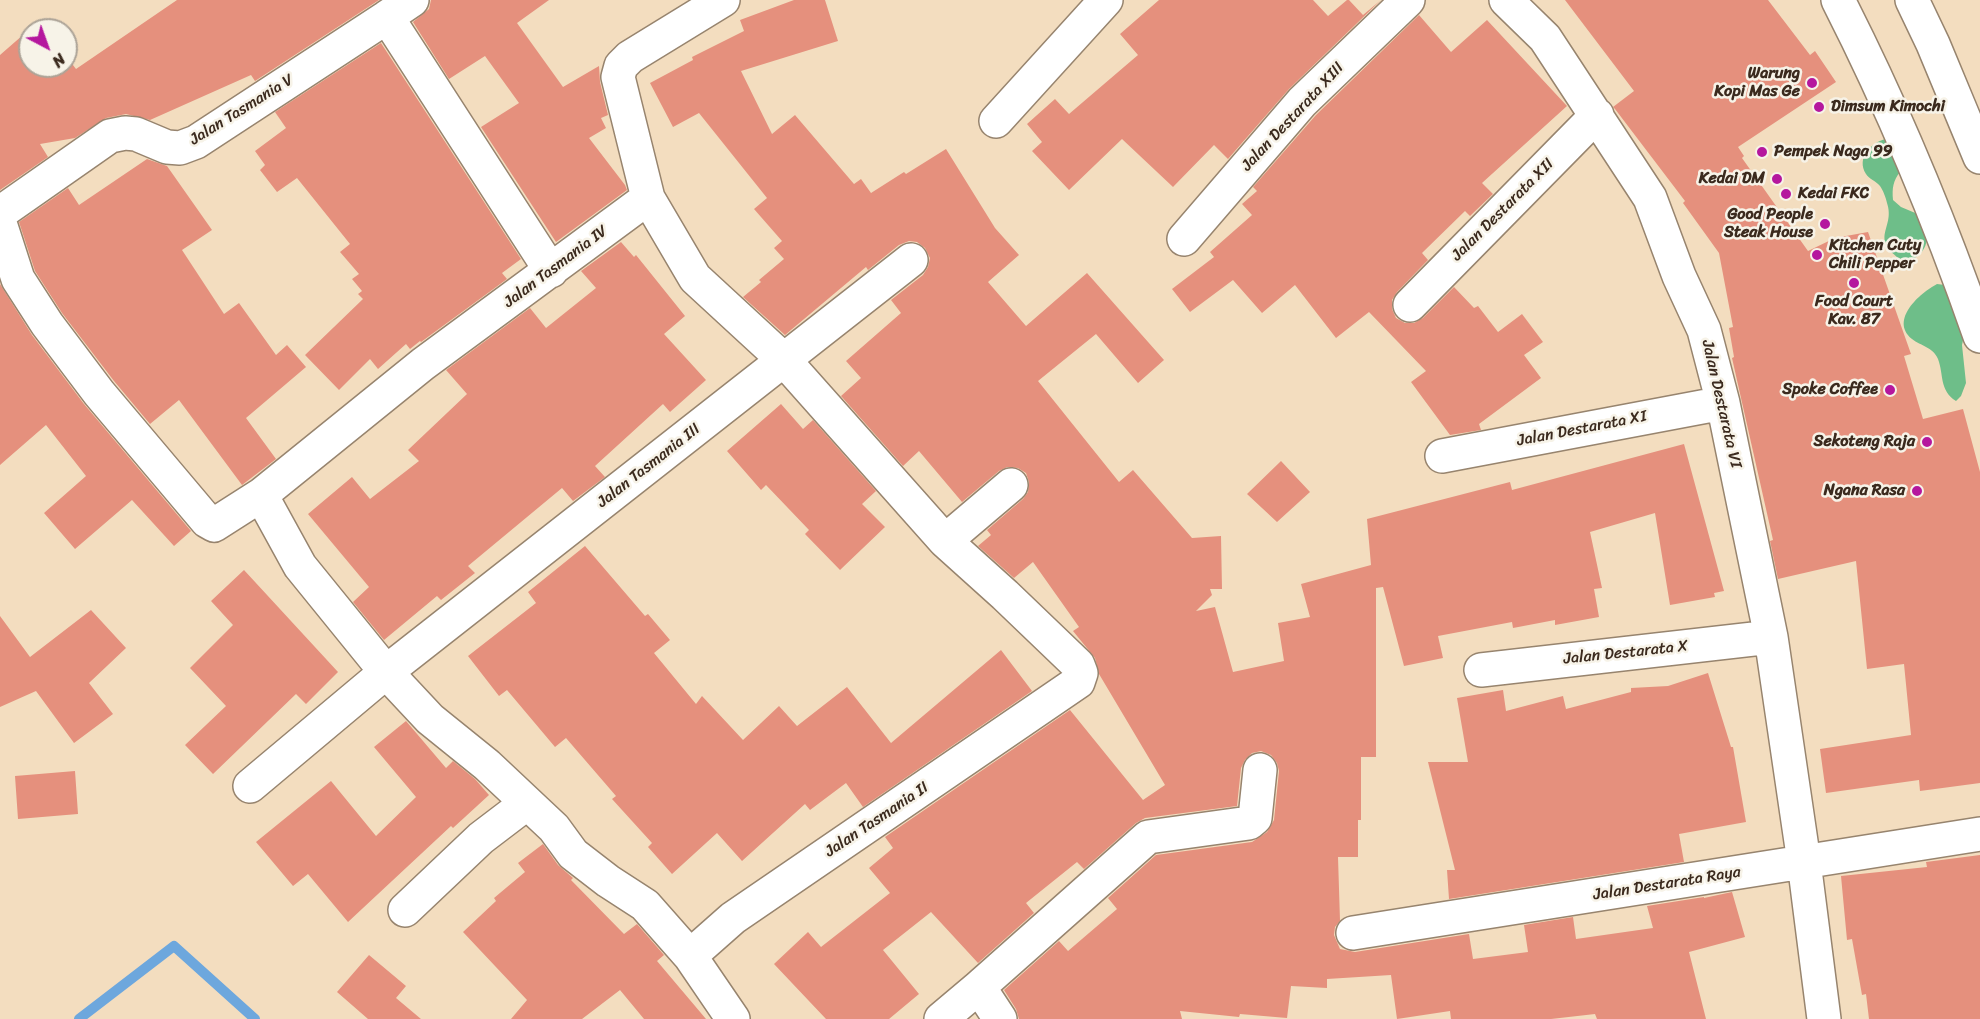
<!DOCTYPE html>
<html>
<head>
<meta charset="utf-8">
<style>
	body { margin:0 }
	#map { position:relative; width:1980px; height:1019px; overflow:hidden; background:#f3ddbf; font-family:Sriracha,sans-serif }
	canvas { display:block }
	.north { position:absolute; left:18px; top:18px; width:60px; height:60px; box-sizing:border-box; background:#f7f3e8; border:2px solid #aca397; border-radius:50%; rotate:139deg; font-size:16px; font-weight:700; line-height:24px; text-align:center; color:#3b2a1e }
	.north::after { content:''; display:block; margin:auto; width:21px; height:27px; background:#b5179e; clip-path:polygon(50% 0,100% 100%,50% 72%,0 100%) }
</style>
</head>
<body>
<div id="map">
<canvas width="1980" height="1019"></canvas>
<div class="north">N</div>
</div>
<script>
const context = document.querySelector('canvas').getContext('2d');
context.lineJoin = 'round';
function fillPath(path, color) { context.fillStyle = color; context.fill(path, 'evenodd'); }
function trace(path, color, width, dash) { context.strokeStyle = color; context.lineWidth = width; context.lineCap = dash ? 'butt' : 'round'; context.setLineDash(dash || []); context.stroke(path); }
function drawText(font, color, halo, rows, align = 'center') {
  context.font = font + ' Sriracha,sans-serif'; context.lineWidth = 5; context.setLineDash([]); context.textBaseline = 'middle'; context.strokeStyle = halo; context.fillStyle = color; for (const [text, x, y, turn = 0] of rows) {
    context.save(); context.translate(x, y); context.rotate((+turn || 0) * Math.PI / 180); context.textAlign = isNaN(turn) ? turn : align; if (halo) context.strokeText(text, 0, 0); context.fillText(text, 0, 0); context.restore();
  }
}
const forest = new Path2D(`
	M1885 139 1900 172C1893 181 1892 188 1893 200L1901 207 1920 215C1930 238 1931 251 1906 263 1866 238 1896 230 1887 203 1886 198 1883 190 1880 186 1876 181 1869 179 1866 174 1856 158 1871 143 1885 139Z
	M1937 284 1945 285 1965 331 1962 345 1966 383 1961 396 1956 401C1939 390 1944 375 1938 359 1933 347 1921 346 1912 339 1889 320 1920 293 1937 284Z`);
const stream = new Path2D(`
	M79 1019 174 946 255 1019`);
const building = new Path2D(`
	M177 0H379L255 81 251 75 150 120 126 114 106 118 75 138 40 144 48 157 0 190V55L39 21 46 30H30V66H66V56L76 69Z
	M431 0H549L517 23 563 87 599 66 600 82 608 115 601 118 606 128 589 138 625 185 627 190 556 242 481 127 519 103 485 56 449 79 413 22 429 9Z
	M794 0H825L838 41 741 71 772 134 795 115 854 184 861 179 871 193 904 172 906 174 946 149 995 228 1019 255 988 282 1026 326 1087 273 1164 360 1138 383 1096 334 1038 381 1119 482 1133 470 1192 538 1221 536 1222 589H1210L1212 595 1196 611 1215 607 1233 672 1284 661 1278 623 1310 617 1301 584 1371 565 1367 519 1510 482 1512 490 1684 444 1724 591 1714 593 1715 597 1670 605 1655 513 1590 532 1602 588 1594 589 1599 617 1555 625V620L1513 628 1512 622 1438 636 1443 658 1404 666 1383 587 1376 588V757H1361V820H1358V857H1338L1340 921 1335 927 1334 935 1340 949 1355 952 1469 934 1473 959 1528 952 1524 925 1573 917 1576 939 1653 928 1647 906 1704 897V898L1732 892 1745 937 1689 952 1706 1019H1597L1595 1014 1551 1019H1451L1450 1011 1397 1019 1391 975 1327 979V988L1291 986 1287 1018 1240 1014 1239 1017 1180 1011 1182 1019H1019L1016 1009 1004 990 1059 941 1068 951 1117 909 1108 898 1156 855 1252 842 1267 832 1274 820 1279 771 1277 763 1271 755 1261 751 1252 753 1245 760 1241 768 1237 806 1145 818 1136 823 1084 869 1077 862 1026 903 1034 913 978 963 931 912 883 950 919 994 889 1019H826L774 964 808 932 821 947 890 893 869 868 893 848 885 837 1070 710 1143 800 1165 785 1099 674 1095 658 1073 631 1079 627 1033 562 1014 578 978 546 991 535 987 530 1023 499 1028 492 1029 482 1026 473 1018 468 1007 467 999 471 962 502 919 451 903 466 841 396 861 378 846 361 901 313 891 300 923 275 928 267 930 258 925 248 917 242 909 241 899 245 868 270 866 267 785 335 743 297 761 282 759 280 784 259 774 248 782 241 754 209 767 198 699 113 673 127 650 83 693 60 692 57 744 31 740 20Z
	M1159 0H1313L1328 16 1347 0H1349L1363 15 1381 0 1289 89 1228 159 1214 145 1173 187 1122 139 1069 190 1032 151 1042 142 1027 124 1055 99 1069 114 1138 55 1120 34Z
	M1565 0H1768L1810 55 1815 51 1836 82 1738 147 1744 156 1742 158 1808 251 1835 238 1868 232 1911 354 1904 356 1923 419 1963 409 1980 472V783L1920 791 1919 780 1826 793 1820 749 1911 735 1904 664 1867 669 1856 561 1778 579 1770 541 1773 540 1732 358 1734 357 1729 328 1733 327 1719 253 1683 203 1685 201 1615 109 1613 107 1634 91Z
	M1419 15 1451 52 1487 20 1567 106 1482 183 1493 194 1470 216 1465 211 1422 253 1428 260 1397 292 1392 300V309L1396 318 1405 323H1414L1423 318 1454 287 1474 308 1478 306 1498 332 1522 314 1543 342 1524 355 1541 378 1479 424 1481 430 1450 435 1411 382 1426 371 1369 312 1336 338 1295 285 1262 313 1233 280 1190 312 1172 289 1214 257 1210 252 1252 215 1242 204 1257 191 1253 187 1316 115Z
	M381 43 521 259 502 273 507 279 421 342 420 341 410 349 406 344 378 369 370 359 339 390 305 355 363 299 358 294 362 291 352 279 359 274 340 252 350 244 297 178 277 192 260 170 265 165 255 151 286 128 275 112Z
	M147 159 167 166 212 230 182 250 224 314 239 303 276 355 287 345 306 367 246 418 276 459 242 485 179 400 150 424 114 381 62 313 35 271 19 222 68 188 79 205Z
	M621 242 634 257 636 255 685 316 664 334 706 380 670 412 663 404 595 466 605 477 573 501 562 488 468 566 475 573 441 600 437 596 384 640 353 602 369 587 308 514 352 477 370 499 419 461 408 450 467 394 446 370 530 308 546 328 596 288 581 271Z
	M0 284 32 335 84 404 191 531 174 546 132 500 75 549 44 513 86 476 46 425 0 465Z
	M781 404 803 429 813 420 876 491 862 504 885 527 840 570 805 534 809 530 766 485 761 490 727 451Z
	M1281 461 1310 492 1277 522 1247 494Z
	M585 546 645 616 648 614 670 640 654 653 696 704 702 696 743 740 779 706 797 726 847 687 891 743 1001 650 1032 691 863 807 846 783 810 810 805 804 742 861 717 833 672 874 648 847 652 843 612 799 616 796 566 738 555 747 507 690 499 696 468 656 536 603 528 592Z
	M244 570 338 672 306 704 296 694 213 774 185 745 226 706 190 668 233 625 211 601Z
	M91 610 126 648 89 683 113 714 74 743 36 691 0 707V616L30 657Z
	M1708 673 1731 747H1733L1746 822 1679 834 1684 862 1449 899 1447 870H1455L1428 762H1468L1457 698 1503 690 1506 711 1563 696 1566 709 1631 692V688L1668 686Z
	M406 721 446 768 453 761 475 779 489 795 453 828 451 826 348 922 308 874 293 886 256 842 331 781 376 836 416 797 374 747Z
	M75 771 78 814 18 819 15 776Z
	M543 844 558 865 573 878 571 880 624 934 637 924 664 955 657 961 706 1019H644L620 990 582 1019H511L527 1000 463 932 496 901 494 898 525 872 518 863Z
	M1980 855V1019H1869L1866 994 1862 995 1852 939 1847 940 1841 876 1927 867 1926 862Z
	M369 955 406 986 396 998 421 1019H368L337 992Z`);
const minor = new Path2D(`
	M412 0 387 17 551 271
	M1506 0 1545 38 1650 198 1679 276 1704 330 1723 403 1771 637 1804 862 1824 1019
	M996 121 1106 0
	M648 198 695 278 784 360 945 541 1011 485
	M0 213 110 136 125 133 136 134 167 147 180 148 196 142 387 17
	M0 223 18 279 47 324 99 393 207 521 214 525 261 495 423 364 648 198 618 77 621 66 630 57 723 0
	M1184 239 1302 102 1408 0
	M1410 305 1597 115
	M1442 456 1723 403
	M261 495 300 566 386 672 430 719 487 765 554 828 573 854 608 881 645 905 690 956 733 1019
	M1481 670 1771 637
	M250 786 386 672 911 260
	M405 910 481 838 527 803
	M1353 933 1980 834
	M690 956 733 918 1078 682 1081 673 1078 665 1005 595 945 541
	M941 1019 979 987
	M1000 1019 979 987 1148 837 1249 823 1255 818 1260 770`);
const primary = new Path2D(`
	M1838 0C1893 108 1940 221 1980 336
	M1912 0 1933 44 1980 157`);
const markers = [
	[1812,83,6,"#b5179e"],
	[1819,107,6,"#b5179e"],
	[1762,152,6,"#b5179e"],
	[1777,179,6,"#b5179e"],
	[1786,194,6,"#b5179e"],
	[1825,224,6,"#b5179e"],
	[1817,255,6,"#b5179e"],
	[1854,283,6,"#b5179e"],
	[1890,390,6,"#b5179e"],
	[1927,442,6,"#b5179e"],
	[1917,491,6,"#b5179e"]
];
const poiNames = [
	["Warung",1800,74],
	["Kopi Mas Ge",1800,92],
	["Dimsum Kimochi",1831,107,"left"],
	["Pempek Naga 99",1774,152,"left"],
	["Kedai DM",1765,179],
	["Kedai FKC",1798,194,"left"],
	["Good People",1813,215],
	["Steak House",1813,233],
	["Kitchen Cuty",1829,246,"left"],
	["Chili Pepper",1829,264,"left"],
	["Food Court",1854,302,"center"],
	["Kav. 87",1854,320,"center"],
	["Spoke Coffee",1878,390],
	["Sekoteng Raja",1915,442],
	["Ngana Rasa",1905,491]
];
const streetNames = [
	["Jalan Tasmania V",242,110,-32],
	["Jalan Destarata XIII",1293,117,-47],
	["Jalan Destarata XII",1503,210,-45],
	["Jalan Tasmania IV",556,267,-37],
	["Jalan Destarata VI",1721,404,77],
	["Jalan Destarata XI",1582,429,-11],
	["Jalan Tasmania III",649,466,-38],
	["Jalan Destarata X",1626,653,-6],
	["Jalan Tasmania II",877,820,-34],
	["Jalan Destarata Raya",1667,884,-9]
];
fillPath(forest, '#6ebe89');
trace(stream, '#6da7dd', 10);
fillPath(building, '#e5907d');
trace(minor, '#97846e', 36);
trace(primary, '#97846e', 36);
trace(minor, '#fff', 33);
trace(primary, '#fff', 33);
for (const [x, y, r, color] of markers) { const dot = new Path2D(); dot.arc(x, y, r, 0, 2 * Math.PI); context.fillStyle = color; context.fill(dot); trace(dot, '#f7f3e8', 2); }
drawText('bold 16px', '#3b2a1e', '#f7f3e8', poiNames, 'right');
drawText('16px', '#3b2a1e', '#f7f3e8', streetNames);
</script>
</body>
</html>
